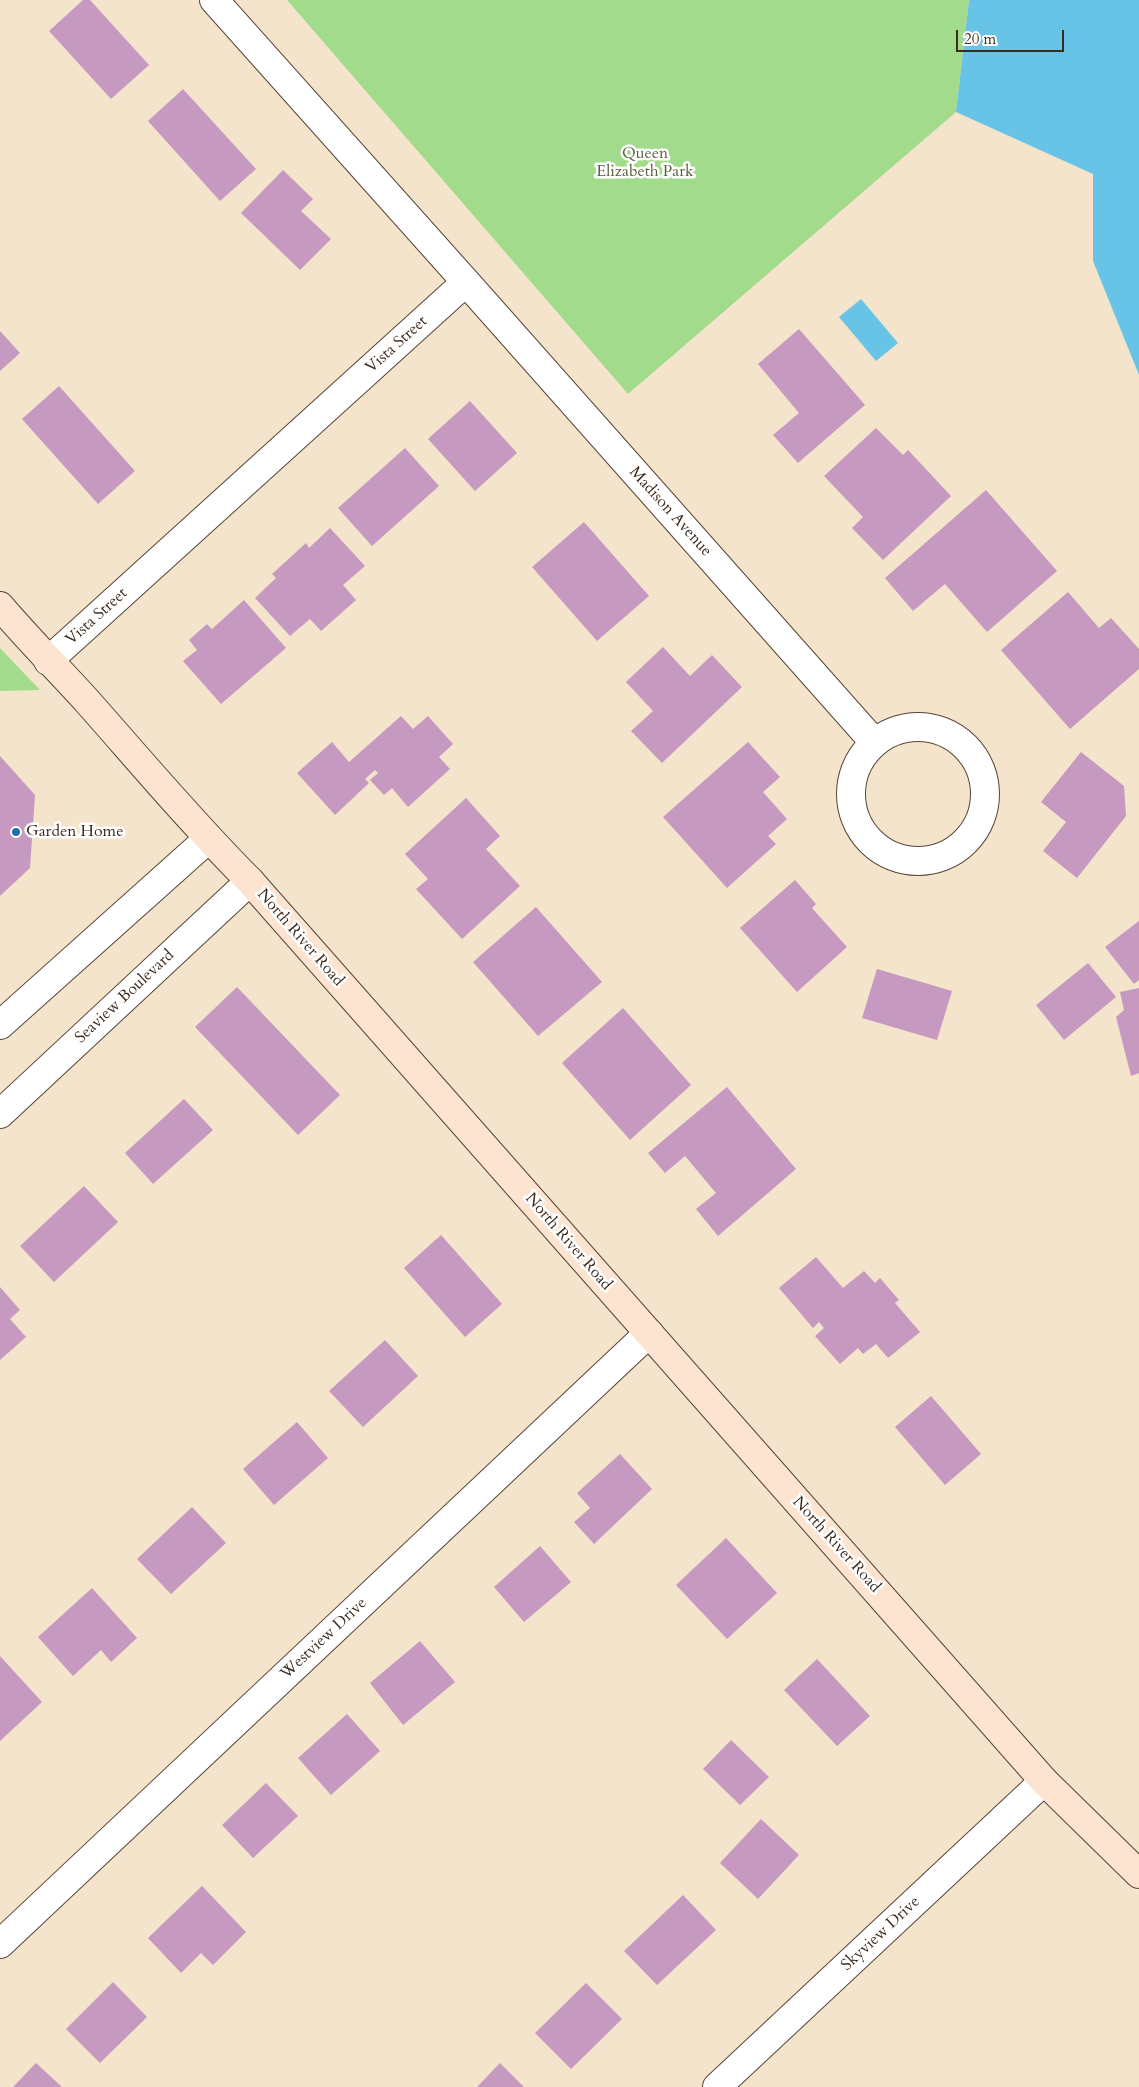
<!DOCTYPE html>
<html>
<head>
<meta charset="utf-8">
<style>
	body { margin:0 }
	#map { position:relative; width:1139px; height:2087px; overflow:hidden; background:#f4e4cb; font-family:Cardo,serif }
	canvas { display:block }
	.scale { position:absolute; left:956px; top:30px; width:108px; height:22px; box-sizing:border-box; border:2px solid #3b2a1e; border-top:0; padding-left:6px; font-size:15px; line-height:18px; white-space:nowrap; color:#3b2a1e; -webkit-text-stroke:4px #fff; paint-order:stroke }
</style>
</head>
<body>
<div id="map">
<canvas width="1139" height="2087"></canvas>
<div class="scale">20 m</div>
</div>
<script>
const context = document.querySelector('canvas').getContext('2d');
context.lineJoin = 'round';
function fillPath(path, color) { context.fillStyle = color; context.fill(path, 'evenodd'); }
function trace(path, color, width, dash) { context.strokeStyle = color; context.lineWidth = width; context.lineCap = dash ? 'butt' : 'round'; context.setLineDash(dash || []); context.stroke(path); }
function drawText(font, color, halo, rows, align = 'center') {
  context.font = font + ' Cardo,serif'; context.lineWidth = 5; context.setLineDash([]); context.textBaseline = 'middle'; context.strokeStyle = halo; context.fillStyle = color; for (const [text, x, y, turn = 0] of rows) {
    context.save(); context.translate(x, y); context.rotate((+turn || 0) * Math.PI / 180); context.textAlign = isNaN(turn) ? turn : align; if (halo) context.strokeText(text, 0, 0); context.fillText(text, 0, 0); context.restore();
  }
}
const green = new Path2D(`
	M287 0H969L956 112 628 394Z
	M0 647V648L40 690 0 691Z`);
const water = new Path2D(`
	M969 0H1139V375L1093 261V174L956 112Z
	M861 299 898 343 876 361 839 317Z`);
const building = new Path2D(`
	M83 0H90L149 65 111 99 49 31Z
	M183 89 256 169 220 201 148 121Z
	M283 170 313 199 301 211 331 239 300 270 241 213Z
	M799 329 865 405 798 463 773 435 799 413 758 364Z
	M0 331 20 353 0 371Z
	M59 386 135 471 98 504 22 419Z
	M470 401 517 453 475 491 428 439Z
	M876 428 903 455 908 450 951 496 883 560 852 528 863 517 824 476Z
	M405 448 439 486 372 546 338 508Z
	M986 490 1057 571 987 632 945 584 913 611 885 578Z
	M584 522 649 596 597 641 532 567Z
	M330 528 365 566 343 585 356 600 321 631 310 619 290 636 255 598 276 578 272 574 306 543 309 548Z
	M1068 592 1099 628 1111 618 1139 649V669L1070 729 1001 650Z
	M244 600 286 648 221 704 183 661 197 650 189 640 207 624 212 629Z
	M663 647 690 676 712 655 742 687 662 763 631 731 653 711 626 682Z
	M401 716 413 729 428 716 453 744 439 757 450 769 408 807 392 788 384 795 370 780 378 773 375 770 365 779 369 783 335 815 297 773 332 742 349 762Z
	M748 742 780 777 763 792 787 819 768 836 776 844 727 888 663 817Z
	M1081 752 1124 786 1126 816 1077 878 1043 851 1066 822 1041 802Z
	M0 756 35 795 30 868 0 896Z
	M466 798 500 836 486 849 520 886 462 939 416 889 428 879 405 854Z
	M795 880 816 904 812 908 847 947 797 992 740 928Z
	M536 907 602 982 538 1036 473 962Z
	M1139 921V980L1134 984 1105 947Z
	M1088 963 1116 997 1064 1040 1036 1005Z
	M877 969 952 991 937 1040 862 1018Z
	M237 987 340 1095 298 1135 195 1027Z
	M1139 988V1073L1131 1076 1116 1017 1124 1010 1120 992Z
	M623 1008 691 1085 630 1140 562 1063Z
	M727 1087 796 1169 718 1236 696 1209 716 1193 685 1156 665 1173 648 1153Z
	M184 1099 213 1130 153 1184 125 1153Z
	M84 1186 118 1222 54 1282 20 1246Z
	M441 1235 502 1304 465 1337 404 1268Z
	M816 1257 843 1288 864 1271 875 1283 880 1278 899 1300 895 1303 920 1332 888 1358 876 1344 863 1354 858 1348 840 1364 815 1336 824 1328 819 1322 813 1328 779 1288Z
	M0 1287 20 1310 10 1319 26 1337 0 1360Z
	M385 1340 418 1376 363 1427 329 1391Z
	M931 1396 981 1454 945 1485 895 1427Z
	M297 1422 328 1458 274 1505 243 1469Z
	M620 1454 652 1489 594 1544 574 1522 590 1508 577 1493Z
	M192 1507 226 1543 171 1594 137 1559Z
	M726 1538 777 1593 727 1639 676 1585Z
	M540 1546 571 1582 524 1622 494 1587Z
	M92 1588 137 1638 111 1662 101 1650 73 1676 38 1637Z
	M420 1641 455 1682 403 1725 370 1683Z
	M0 1656 42 1702 0 1741Z
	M817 1659 870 1716 837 1746 784 1690Z
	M347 1714 380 1751 331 1795 298 1758Z
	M731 1740 769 1777 740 1805 703 1769Z
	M266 1783 298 1816 253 1858 222 1825Z
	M761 1819 799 1855 758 1899 720 1863Z
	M202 1886 246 1932 213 1965 201 1953 181 1973 148 1938Z
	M683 1895 716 1930 657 1985 624 1951Z
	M113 1982 147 2017 100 2063 66 2029Z
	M586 1983 622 2019 571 2069 535 2033Z
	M36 2063 62 2087H13Z
	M500 2063 524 2087H477Z`);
const street = new Path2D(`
	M466 282 874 742
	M48 661 466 282 214 0
	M851 794a67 67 0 1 1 134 0a67 67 0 1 1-134 0Z
	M0 1025 208 839
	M0 1114 250 881
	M0 1944 649 1333
	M717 2087 1044 1781`);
const secondary = new Path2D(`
	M0 606C28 639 58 669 87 701 141 762 193 824 250 881L1044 1781 1139 1874`);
const markers = [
	[16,832,5,"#1f6fb2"]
];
const parkNames = [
	["Queen",645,154],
	["Elizabeth Park",645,172]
];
const streetNames = [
	["Vista Street",397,345,-42],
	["Madison Avenue",670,512,48],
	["Vista Street",97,617,-42],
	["North River Road",300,938,49],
	["Seaview Boulevard",125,997,-43],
	["North River Road",568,1242,49],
	["North River Road",836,1545,48],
	["Westview Drive",324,1639,-43],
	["Skyview Drive",881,1934,-43]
];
const poiNames = [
	["Garden Home",26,832]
];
fillPath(green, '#a3db8c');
fillPath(water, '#68c4e6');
fillPath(building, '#c599c0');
trace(street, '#574638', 30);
trace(secondary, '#574638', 30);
trace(street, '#fff', 28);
trace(secondary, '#fde4d0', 28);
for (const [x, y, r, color] of markers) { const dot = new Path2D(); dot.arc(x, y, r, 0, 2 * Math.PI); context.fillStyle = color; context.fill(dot); trace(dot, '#fff', 2); }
drawText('16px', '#5a5f3f', '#fff', parkNames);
drawText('16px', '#3b2a1e', '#fff', streetNames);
drawText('16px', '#3b2a1e', '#fff', poiNames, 'left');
</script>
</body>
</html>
